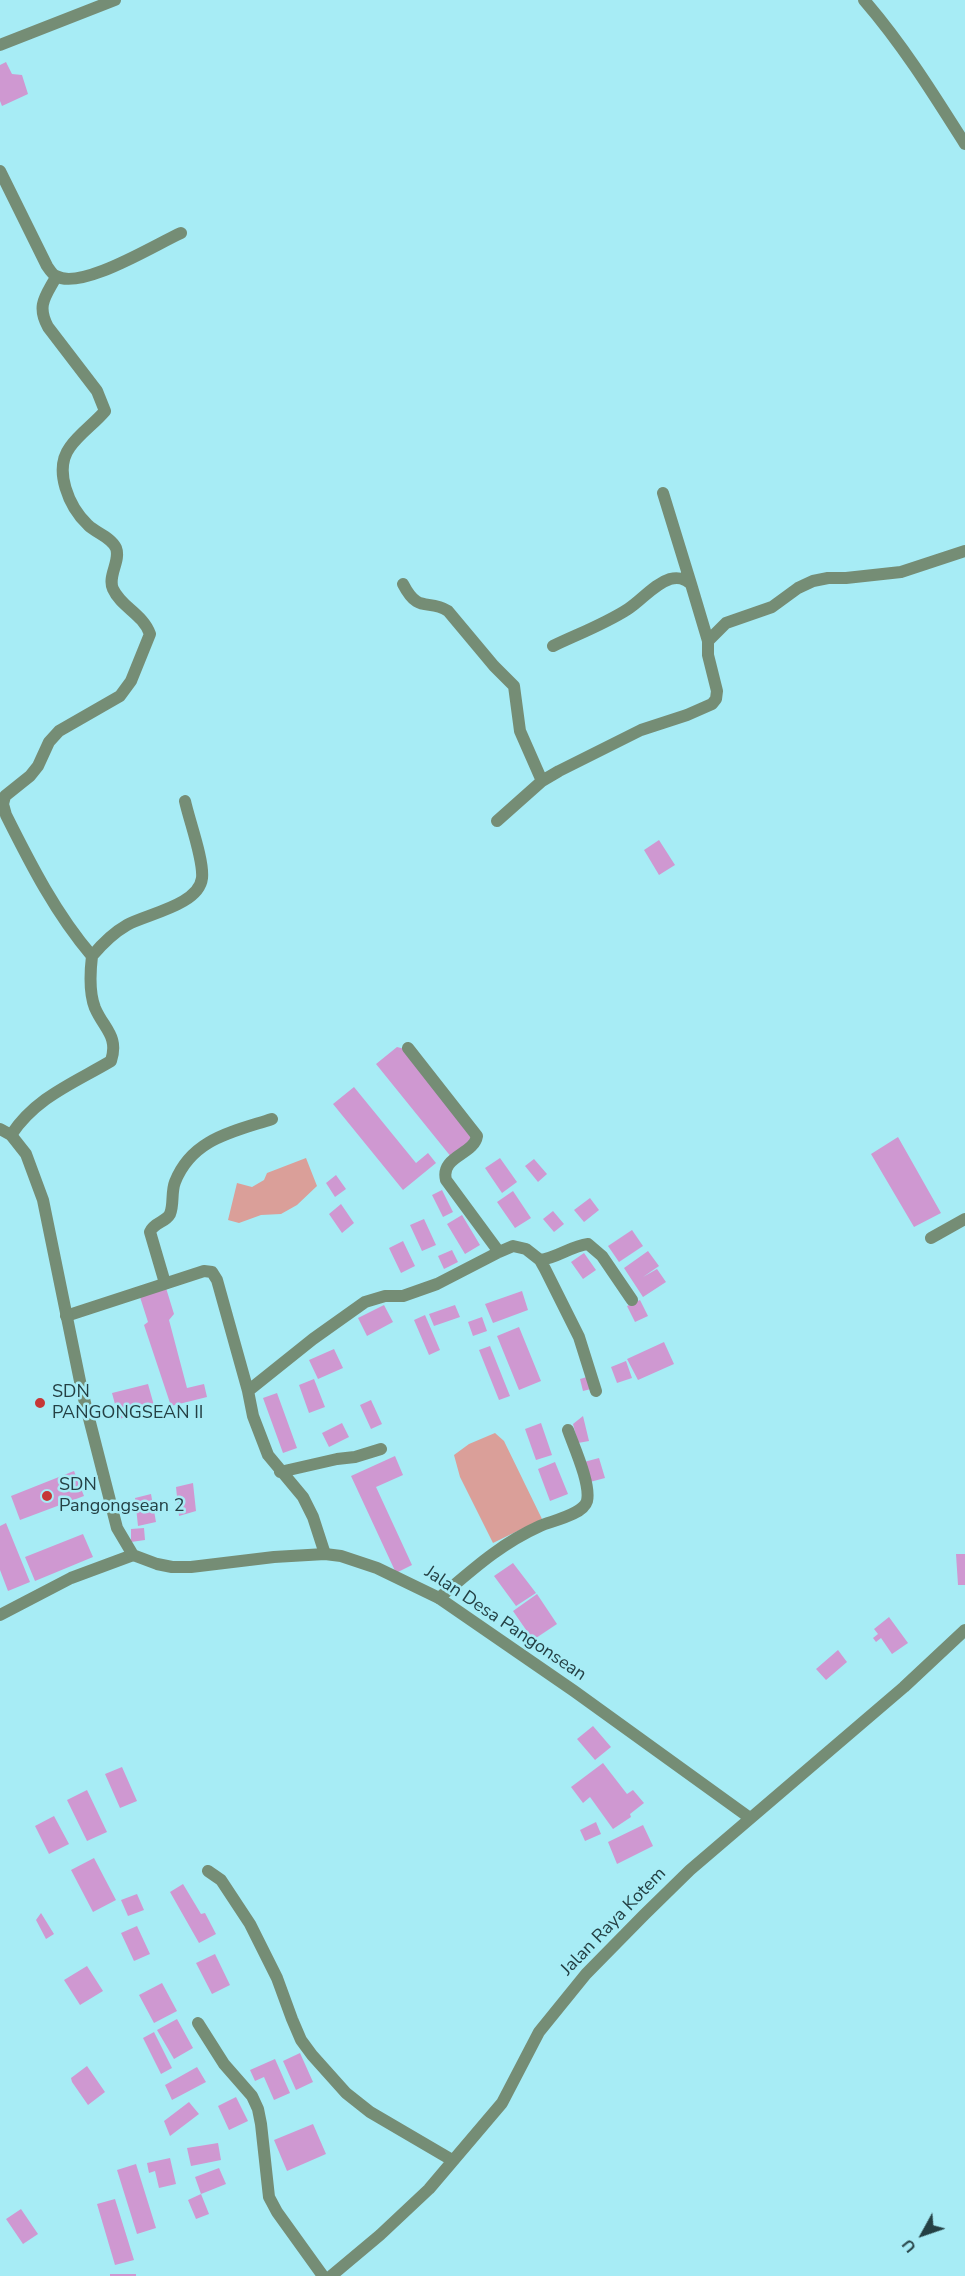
<!DOCTYPE html>
<html>
<head>
<meta charset="utf-8">
<style>
	body { margin:0 }
	#map { position:relative; width:965px; height:2276px; overflow:hidden; background:#a7ecf5; font-family:"Nunito Sans",sans-serif }
	canvas { display:block }
	.north { position:absolute; left:893px; top:2204px; width:60px; height:60px; -webkit-text-stroke:4px #a7ecf5; paint-order:stroke; rotate:230deg; font-size:16px; font-weight:700; line-height:24px; text-align:center; color:#244044 }
	.north::after { content:''; display:block; margin:auto; width:21px; height:27px; background:#244044; clip-path:polygon(50% 0,100% 100%,50% 72%,0 100%) }
</style>
</head>
<body>
<div id="map">
<canvas width="965" height="2276"></canvas>
<div class="north">U</div>
</div>
<script>
const context = document.querySelector('canvas').getContext('2d');
context.lineJoin = 'round';
function fillPath(path, color) { context.fillStyle = color; context.fill(path, 'evenodd'); }
function trace(path, color, width, dash) { context.strokeStyle = color; context.lineWidth = width; context.lineCap = dash ? 'butt' : 'round'; context.setLineDash(dash || []); context.stroke(path); }
function drawText(font, color, halo, rows, align = 'center') {
  context.font = font + ' "Nunito Sans",sans-serif'; context.lineWidth = 5; context.setLineDash([]); context.textBaseline = 'middle'; context.strokeStyle = halo; context.fillStyle = color; for (const [text, x, y, turn = 0] of rows) {
    context.save(); context.translate(x, y); context.rotate((+turn || 0) * Math.PI / 180); context.textAlign = isNaN(turn) ? turn : align; if (halo) context.strokeText(text, 0, 0); context.fillText(text, 0, 0); context.restore();
  }
}
const green = new Path2D(`
	M306 1158 317 1186 297 1205 281 1214 261 1215 239 1223 228 1220 237 1183 252 1187 264 1180 267 1173Z
	M495 1433 504 1441 542 1519 493 1543 460 1477 454 1455 469 1444Z`);
const building = new Path2D(`
	M6 62 12 74 22 75 28 94 2 106 0 101V65Z
	M659 840 675 865 659 875 644 850Z
	M397 1047 405 1049 477 1138 452 1158 376 1064Z
	M354 1087 416 1163 428 1153 436 1163 403 1190 333 1104Z
	M898 1137 941 1213 914 1227 871 1154Z
	M500 1158 517 1182 502 1193 485 1168Z
	M534 1159 547 1174 538 1182 525 1166Z
	M336 1175 346 1189 335 1197 326 1183Z
	M442 1190 453 1212 443 1217 432 1195Z
	M513 1191 531 1218 515 1228 497 1202Z
	M590 1198 599 1210 584 1222 574 1210Z
	M341 1204 354 1223 342 1233 329 1214Z
	M553 1211 564 1224 554 1232 543 1219Z
	M462 1215 480 1245 465 1254 447 1224Z
	M424 1219 436 1245 422 1251 410 1225Z
	M632 1230 643 1246 619 1262 608 1246Z
	M403 1241 415 1266 401 1273 389 1248Z
	M452 1250 458 1262 444 1269 438 1256Z
	M648 1251 659 1266 643 1277 657 1269 666 1282 643 1297 624 1268Z
	M584 1253 596 1270 583 1279 571 1262Z
	M166 1288 174 1314 169 1320 187 1388 204 1384 207 1397 171 1406 144 1325 148 1322 140 1297Z
	M522 1291 528 1310 493 1323 485 1304Z
	M640 1300 648 1316 635 1322 627 1306Z
	M384 1305 393 1322 367 1336 358 1318Z
	M455 1305 460 1317 434 1326 429 1314Z
	M425 1315 440 1350 429 1355 414 1320Z
	M482 1317 487 1331 473 1336 468 1322Z
	M519 1327 541 1381 519 1390 497 1336Z
	M664 1342 674 1364 638 1380 627 1359Z
	M490 1346 510 1396 499 1400 479 1350Z
	M334 1349 343 1368 318 1379 309 1360Z
	M626 1361 632 1378 617 1383 611 1367Z
	M587 1377 591 1389 583 1391 580 1379Z
	M314 1379 325 1407 309 1413 299 1385Z
	M148 1384 155 1409 119 1419 112 1393Z
	M277 1393 297 1448 283 1453 263 1398Z
	M371 1400 382 1424 371 1429 360 1405Z
	M583 1416 589 1441 578 1443 573 1424Z
	M342 1423 349 1437 329 1447 322 1433Z
	M541 1423 552 1455 536 1460 525 1429Z
	M395 1456 403 1475 376 1487 412 1565 396 1573 351 1476Z
	M599 1458 605 1478 590 1482 584 1462Z
	M555 1462 568 1494 550 1501 538 1469Z
	M74 1471 84 1496 20 1520 11 1496Z
	M193 1483 196 1511 179 1516 176 1487Z
	M151 1494 156 1522 138 1526 135 1498Z
	M6 1523 30 1582 8 1591 0 1570V1526Z
	M144 1528 145 1540 131 1542V1529Z
	M83 1534 93 1557 35 1581 25 1557Z
	M956 1554H965V1585H958Z
	M513 1563 536 1593 516 1606 494 1576Z
	M537 1594 557 1624 533 1640 513 1611Z
	M889 1617 908 1643 892 1654 881 1638 876 1642 873 1638 878 1634 874 1629Z
	M838 1650 847 1662 826 1680 816 1669Z
	M593 1726 611 1747 595 1760 577 1739Z
	M603 1763 627 1794 633 1790 644 1803 630 1814 631 1817 613 1829 590 1797 583 1803 571 1787Z
	M122 1767 137 1801 120 1808 105 1774Z
	M87 1790 107 1832 87 1841 67 1800Z
	M54 1816 69 1844 49 1854 35 1826Z
	M596 1822 601 1834 585 1841 580 1830Z
	M643 1825 653 1846 617 1864 608 1842Z
	M94 1858 116 1900 93 1912 71 1870Z
	M183 1884 201 1914 205 1913 216 1934 199 1943 170 1892Z
	M137 1894 144 1910 128 1916 121 1900Z
	M41 1913 54 1934 46 1939 36 1920Z
	M137 1926 150 1954 134 1961 121 1933Z
	M215 1954 230 1985 212 1994 196 1963Z
	M87 1966 103 1991 80 2005 64 1980Z
	M162 1983 177 2011 154 2023 139 1995Z
	M177 2019 193 2048 174 2059 157 2030Z
	M154 2032 172 2068 161 2074 143 2038Z
	M300 2053 313 2082 296 2090 283 2061Z
	M275 2059 290 2093 274 2100 264 2077 255 2081 250 2070Z
	M87 2066 105 2092 88 2105 72 2082 71 2078Z
	M197 2067 206 2082 172 2100 165 2085Z
	M236 2097 248 2121 229 2130 218 2106Z
	M189 2102 199 2114 170 2136 164 2121Z
	M313 2124 326 2154 287 2171 274 2140Z
	M218 2143 221 2160 191 2166 187 2148Z
	M170 2158 176 2184 159 2188 155 2171 149 2173 147 2163Z
	M136 2164 156 2228 137 2234 117 2170Z
	M219 2168 226 2184 201 2194 195 2177Z
	M201 2194 209 2214 196 2219 188 2200Z
	M115 2199 134 2260 115 2265 97 2204Z
	M21 2209 38 2234 23 2244 6 2219Z
	M110 2274H136V2276H110Z`);
const minor = new Path2D(`
	M864 0C903 45 934 95 965 144
	M0 171 47 266C49 269 53 275 56 276 81 291 156 244 181 233
	M56 277C46 296 36 305 48 327L97 391 105 411C94 424 80 433 70 447 53 470 69 507 88 525 96 533 111 537 116 548 121 561 107 576 113 589 121 607 143 614 150 634L131 681 120 696 59 731 49 742 38 766 30 776 5 796 3 804 6 815C31 865 56 914 92 956
	M663 493 691 584
	M403 584C419 615 428 598 448 611L494 666 514 686 520 731 542 781
	M553 646C578 634 605 624 628 609 642 600 654 584 670 579 678 577 684 578 691 584L708 641
	M497 821 542 781 559 771 641 730 687 715 712 704 716 699 717 691 708 655V641L726 623 772 607 798 588 813 581 828 578H846L901 572 965 551
	M408 1048 477 1136C474 1155 440 1156 446 1180L499 1252
	M11 1135C36 1097 74 1083 111 1061 119 1036 104 1029 95 1008 89 993 90 973 92 956 102 944 113 933 127 925 147 914 199 905 202 878 204 860 189 820 185 801
	M931 1238 965 1219
	M540 1260C557 1258 571 1246 588 1244L602 1256 632 1300
	M165 1283 150 1232C154 1222 165 1223 170 1214 174 1205 171 1192 175 1182 192 1139 232 1132 272 1119
	M66 1316 204 1271 212 1272 217 1280 248 1391
	M280 1472 337 1459 355 1457 381 1449
	M325 1554 313 1517 303 1497 268 1455 253 1416 248 1391 313 1339 365 1302 385 1296H403L437 1284 499 1252 513 1246 526 1249 540 1260 545 1269 579 1337 596 1391
	M439 1598C472 1570 500 1544 540 1526 551 1521 583 1515 587 1501 591 1484 574 1447 568 1430
	M0 1615 71 1578 133 1555
	M208 1871 221 1880 250 1924 277 1978 292 2019 301 2040 312 2055 346 2093 370 2112 452 2160
	M198 2023 224 2064 252 2096 258 2109 261 2124 269 2197 277 2212 323 2276`);
const tertiary = new Path2D(`
	M0 45 115 0
	M0 1129 11 1135 26 1154 43 1200 82 1391 117 1528 133 1555 157 1564 172 1567H191L274 1557 325 1554 341 1556 377 1568 439 1598 574 1691 750 1818
	M331 2276 380 2235 429 2189 502 2103 539 2032 586 1974 644 1915 690 1870 904 1687 965 1630`);
const markers = [
	[40,1403,6,"#c63736"],
	[47,1496,6,"#c63736"]
];
const poiNames = [
	["SDN",52,1393],
	["PANGONGSEAN II",52,1414],
	["SDN",59,1486],
	["Pangongsean 2",59,1507]
];
const streetNames = [
	["Jalan Desa Pangonsean",505,1624,34],
	["Jalan Raya Kotem",614,1922,-46]
];
fillPath(green, '#da9f99');
fillPath(building, '#cf98d1');
trace(minor, '#758d75', 12);
trace(tertiary, '#758d75', 12);
for (const [x, y, r, color] of markers) { const dot = new Path2D(); dot.arc(x, y, r, 0, 2 * Math.PI); context.fillStyle = color; context.fill(dot); trace(dot, '#a7ecf5', 2); }
drawText('18px', '#244044', '#a7ecf5', poiNames, 'left');
drawText('18px', '#244044', '#a7ecf5', streetNames);
</script>
</body>
</html>
